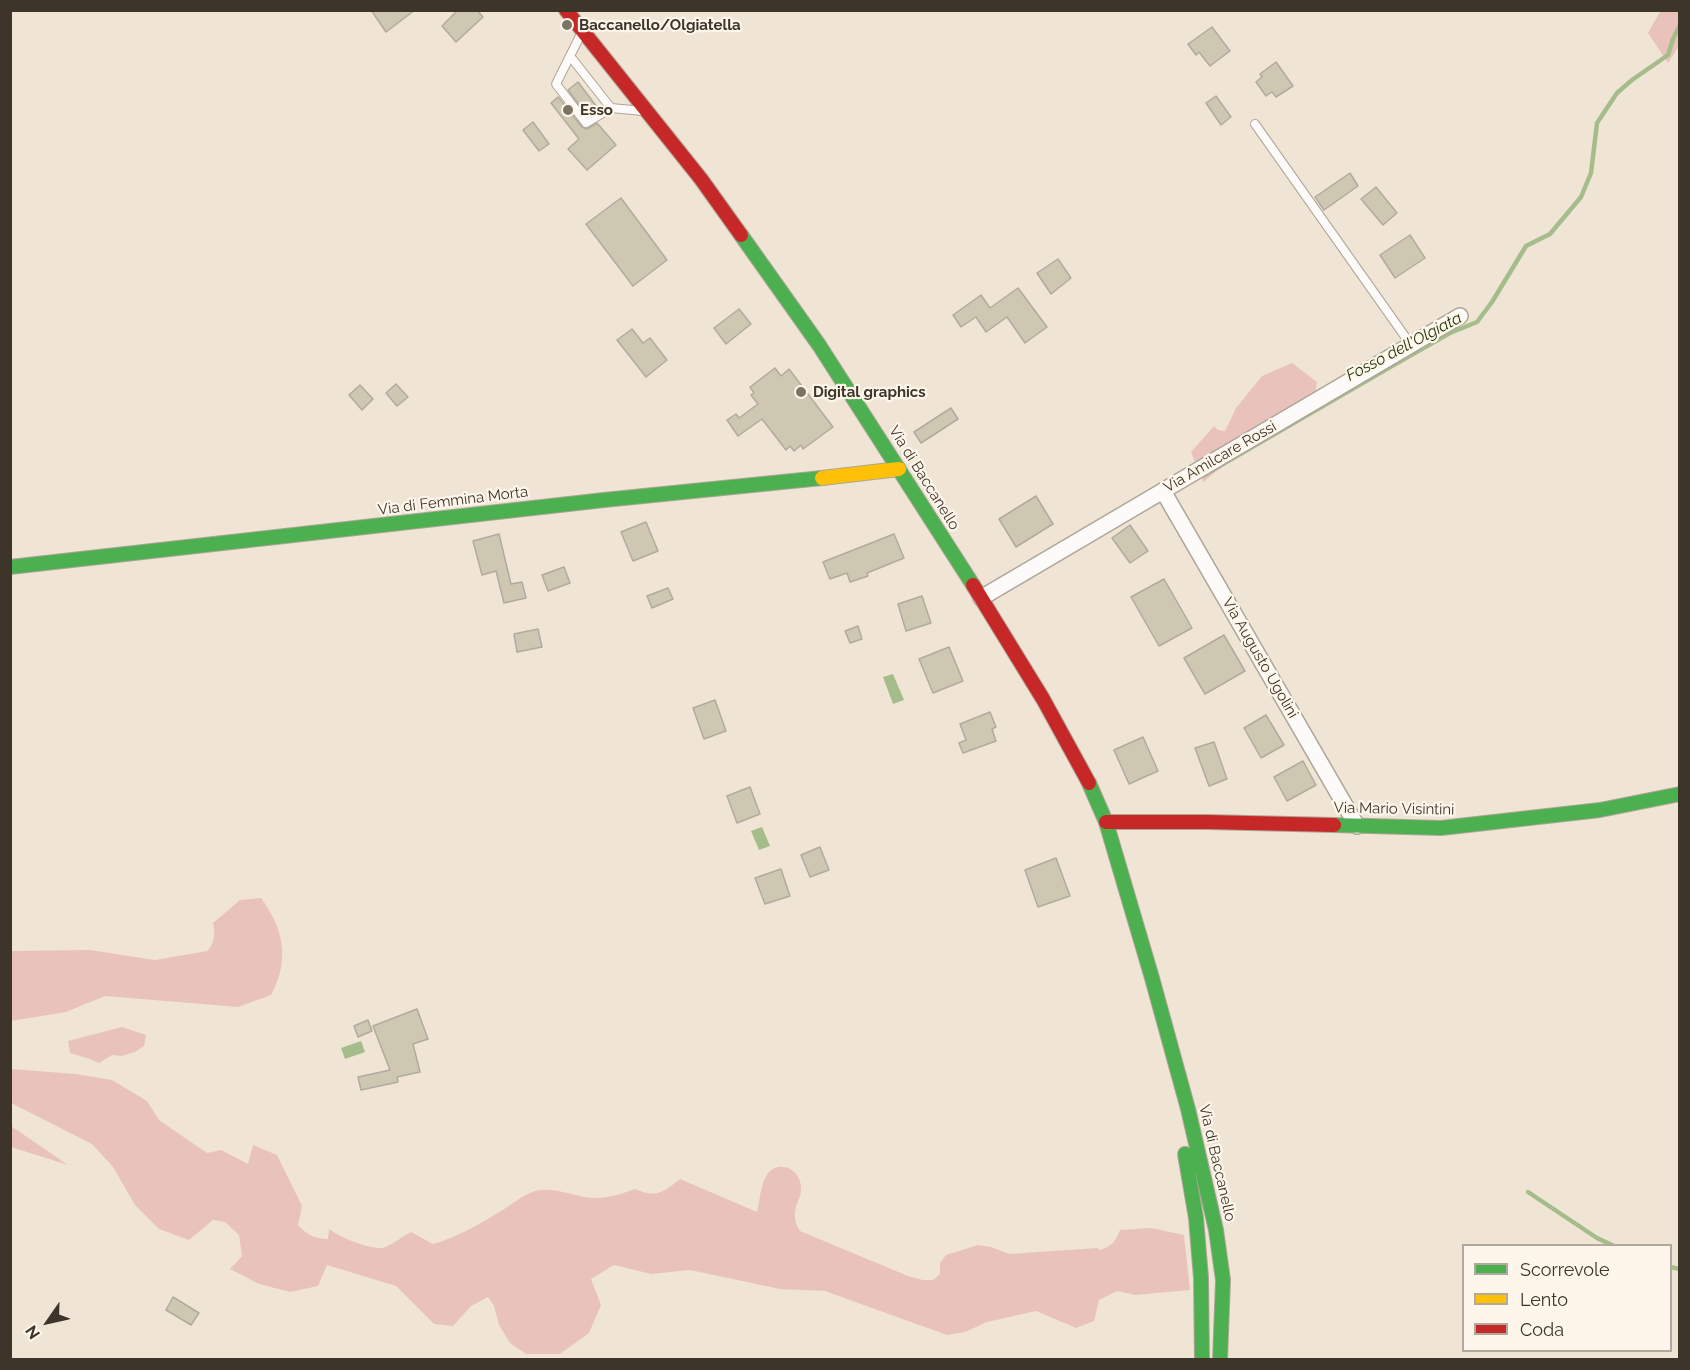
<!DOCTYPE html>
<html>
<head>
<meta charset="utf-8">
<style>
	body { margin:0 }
	#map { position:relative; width:1690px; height:1370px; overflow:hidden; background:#f0e5d5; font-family:Raleway,sans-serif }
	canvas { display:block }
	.frame { position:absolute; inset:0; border:12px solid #3d3529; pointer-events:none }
	.legend { position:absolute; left:1462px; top:1244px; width:210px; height:108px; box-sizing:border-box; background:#fef6ea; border:2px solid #b1a99d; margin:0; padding:8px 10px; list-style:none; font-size:18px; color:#3d3529 }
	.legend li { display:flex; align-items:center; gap:12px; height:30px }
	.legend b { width:30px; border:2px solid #b1a99d }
	.north { position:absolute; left:18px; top:1292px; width:60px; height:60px; -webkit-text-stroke:4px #fef6ea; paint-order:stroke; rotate:236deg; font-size:16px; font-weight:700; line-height:24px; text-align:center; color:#3d3529 }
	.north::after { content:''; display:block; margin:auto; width:21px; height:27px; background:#3d3529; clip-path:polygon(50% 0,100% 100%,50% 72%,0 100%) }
</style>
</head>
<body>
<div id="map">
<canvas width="1690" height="1370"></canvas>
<div class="frame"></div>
<ul class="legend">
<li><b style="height:8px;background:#4caf50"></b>Scorrevole</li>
<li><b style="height:8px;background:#ffc107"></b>Lento</li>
<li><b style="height:8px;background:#c62828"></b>Coda</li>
</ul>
<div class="north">N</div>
</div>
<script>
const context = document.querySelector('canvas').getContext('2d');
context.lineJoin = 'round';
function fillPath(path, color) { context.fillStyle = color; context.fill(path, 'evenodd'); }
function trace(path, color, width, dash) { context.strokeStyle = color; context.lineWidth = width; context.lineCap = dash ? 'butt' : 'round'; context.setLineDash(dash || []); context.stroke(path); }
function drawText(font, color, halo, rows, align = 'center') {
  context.font = font + ' Raleway,sans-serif'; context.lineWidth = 4.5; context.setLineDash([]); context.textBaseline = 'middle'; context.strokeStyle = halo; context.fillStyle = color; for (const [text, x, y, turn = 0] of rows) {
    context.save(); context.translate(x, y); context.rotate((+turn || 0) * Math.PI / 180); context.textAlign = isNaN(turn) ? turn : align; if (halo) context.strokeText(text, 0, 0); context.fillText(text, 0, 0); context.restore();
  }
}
const green = new Path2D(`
	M1661 10 1679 11V46L1668 63 1648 33Z
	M1292 363 1317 382 1313 406 1295 423 1261 436 1203 482 1191 452 1214 426 1218 430 1225 431 1236 408 1262 376Z
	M261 898C284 929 290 960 271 995L238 1007 105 996 66 1012 11 1021V951L90 950 155 960 207 951C215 943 215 934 213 923L240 900Z
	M122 1027 146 1035 144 1046 135 1052 122 1056 112 1055 99 1063 90 1059 70 1053 68 1041Z
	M11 1069 76 1074 112 1080 147 1101 159 1120 207 1153 221 1150 248 1164 253 1145 277 1155 302 1206 298 1225C306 1234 315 1239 328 1239L329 1229C339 1237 369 1249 382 1248 389 1247 405 1235 411 1232L433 1244C455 1238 476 1226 496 1214 509 1207 520 1196 535 1191 555 1186 574 1197 594 1198 608 1198 622 1194 635 1189 657 1198 662 1193 680 1179L757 1212C761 1198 760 1171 778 1167 792 1165 802 1177 801 1190 801 1198 795 1205 795 1213 794 1220 797 1226 800 1231L908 1276 923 1280H933L940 1274V1263L946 1255 978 1245 991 1247 1009 1254 1097 1248 1100 1250C1112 1246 1116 1241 1120 1230L1151 1228 1184 1235 1190 1290 1135 1295 1117 1291 1099 1300 1094 1321 1076 1328 1036 1311 987 1322 965 1332 947 1335 825 1291 780 1289 690 1270 651 1274 614 1265 591 1279 601 1305 589 1333 560 1354H526L510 1343 499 1325 494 1306 488 1297 471 1306 453 1326 434 1324 396 1286 327 1265 318 1286 290 1292 259 1284 230 1269 242 1256 239 1235 225 1222 213 1220 189 1240 159 1229 135 1205 113 1167 92 1144 11 1103Z
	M10 1126H11L68 1165 11 1147Z`);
const water = new Path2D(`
	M893 674 904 700 893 704 883 677Z
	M762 827 770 846 759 850 751 831Z
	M361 1041 365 1052 345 1059 341 1048Z`);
const stream = new Path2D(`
	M1204 475 1392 366 1450 333 1477 322 1492 302 1526 246 1550 234 1581 197 1591 173 1597 123 1617 93 1632 80 1668 55 1673 39 1680 25
	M1528 1192 1597 1238 1614 1246
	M1670 1267 1680 1269`);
const building = new Path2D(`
	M371 10H415L386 32Z
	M458 10H477L483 17 456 42 442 26Z
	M1212 27 1230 51 1210 66 1199 52 1196 55 1188 44Z
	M1276 62 1293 86 1276 97 1272 92 1266 96 1256 82 1262 77 1260 74Z
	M578 82 597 107 587 115 568 90Z
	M1216 96 1231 117 1221 125 1206 103Z
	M558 97 582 127 587 129 597 123 616 145 587 170 568 149 579 139 551 103Z
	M533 122 549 144 539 151 523 130Z
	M1350 173 1358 186 1324 210 1315 197Z
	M1376 187 1397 213 1383 225 1361 199Z
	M621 198 667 260 633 286 586 224Z
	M1410 235 1425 258 1395 278 1380 255Z
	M1058 259 1071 278 1051 294 1037 273Z
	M1018 288 1047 327 1025 343 1007 317 986 332 976 317 961 327 953 315 981 295 990 308Z
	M739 309 751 324 726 344 714 328Z
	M632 329 643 343 650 338 667 360 646 377 617 340Z
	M775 368 781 376 789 369 833 427 803 449 801 445 794 451 790 446 786 450 762 419 738 436 727 420 736 414 739 418 758 404 751 395 754 393 750 387Z
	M396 384 408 397 397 406 386 393Z
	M360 385 373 399 362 410 349 395Z
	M951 408 958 419 921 443 914 432Z
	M1036 496 1053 524 1016 547 999 519Z
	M646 522 658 551 633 561 621 532Z
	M1130 525 1148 551 1130 563 1112 538Z
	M499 534 511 584 522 582 526 598 504 603 496 571 482 575 473 541Z
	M894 534 904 558 867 573 868 576 850 582 847 573 830 579 823 562Z
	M564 567 570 583 548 591 542 575Z
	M1164 579 1192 628 1159 646 1131 597Z
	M668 588 673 599 652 608 647 596Z
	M922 596 931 623 906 631 898 604Z
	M858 626 862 639 850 643 845 631Z
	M538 629 542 647 517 652 514 634Z
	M1224 635 1245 671 1205 694 1184 658Z
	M949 647 963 681 933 693 919 659Z
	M715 700 726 731 704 739 693 708Z
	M990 712 996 727 992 729 996 741 963 753 959 743 966 740 960 724Z
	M1266 715 1284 745 1261 758 1244 728Z
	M1143 737 1158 771 1129 784 1114 750Z
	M1214 742 1227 779 1209 786 1195 748Z
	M1303 761 1316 785 1287 801 1274 777Z
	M750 787 760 814 737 823 727 796Z
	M820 847 829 870 810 877 801 855Z
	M1056 858 1070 896 1038 907 1025 870Z
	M781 869 790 896 765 904 755 878Z
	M417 1009 428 1039 413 1044 420 1072 397 1077 398 1082 361 1090 358 1077 390 1070 373 1026Z
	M368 1020 372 1031 358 1037 354 1026Z
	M173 1297 199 1313 191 1325 166 1310Z`);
const lane = new Path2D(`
	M582 32 556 84 586 123 611 108 643 111
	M570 56 611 108
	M1255 124 1411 345`);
const street = new Path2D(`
	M1163 491 1357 826
	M981 598 1460 316`);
const fast = new Path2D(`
	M741 235 819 345 973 585
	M10 567 604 500 822 478
	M1089 783 1106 822 1152 978 1188 1109 1216 1230 1223 1280 1220 1360
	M1334 825 1441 828 1600 810 1680 794
	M1185 1154 1196 1218 1201 1278 1202 1360`);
const slow = new Path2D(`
	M822 478 899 469`);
const jam = new Path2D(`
	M566 10 701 179 741 235
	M973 585 1043 699 1089 783
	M1106 822H1207L1334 825`);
const markers = [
	[567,25,6,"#7c7365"],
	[568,110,6,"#7c7365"],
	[801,392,6,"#7c7365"]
];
const poiNames = [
	["Baccanello/Olgiatella",579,25],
	["Esso",580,110],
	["Digital graphics",813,392]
];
const streetNames = [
	["Via Amilcare Rossi",1220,457,-30],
	["Via di Baccanello",924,478,58],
	["Via di Femmina Morta",453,501,-7],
	["Via Augusto Ugolini",1260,658,60],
	["Via Mario Visintini",1394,809,1],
	["Via di Baccanello",1217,1163,77]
];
const waterNames = [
	["Fosso dell'Olgiata",1404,347,-28]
];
fillPath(green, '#e9c3bb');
fillPath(water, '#a5bd8b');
trace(stream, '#a5bd8b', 4.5);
fillPath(building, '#cec8b2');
trace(building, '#b1ab9e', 1.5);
trace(lane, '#ada598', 10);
trace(street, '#ada598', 18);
trace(fast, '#ada598', 16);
trace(slow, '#ada598', 16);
trace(jam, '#ada598', 16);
trace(lane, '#fdfbf9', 8);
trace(street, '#fdfbf9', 15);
trace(fast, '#4caf50', 14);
trace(slow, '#ffc107', 14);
trace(jam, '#c62828', 14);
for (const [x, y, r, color] of markers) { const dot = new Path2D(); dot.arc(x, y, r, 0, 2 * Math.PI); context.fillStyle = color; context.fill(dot); trace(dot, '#fef6ea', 2); }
drawText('bold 15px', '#3d3529', '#fef6ea', poiNames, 'left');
drawText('15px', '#3d3529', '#fef6ea', streetNames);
drawText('italic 16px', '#1d3607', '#fef6ea', waterNames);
</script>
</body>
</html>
